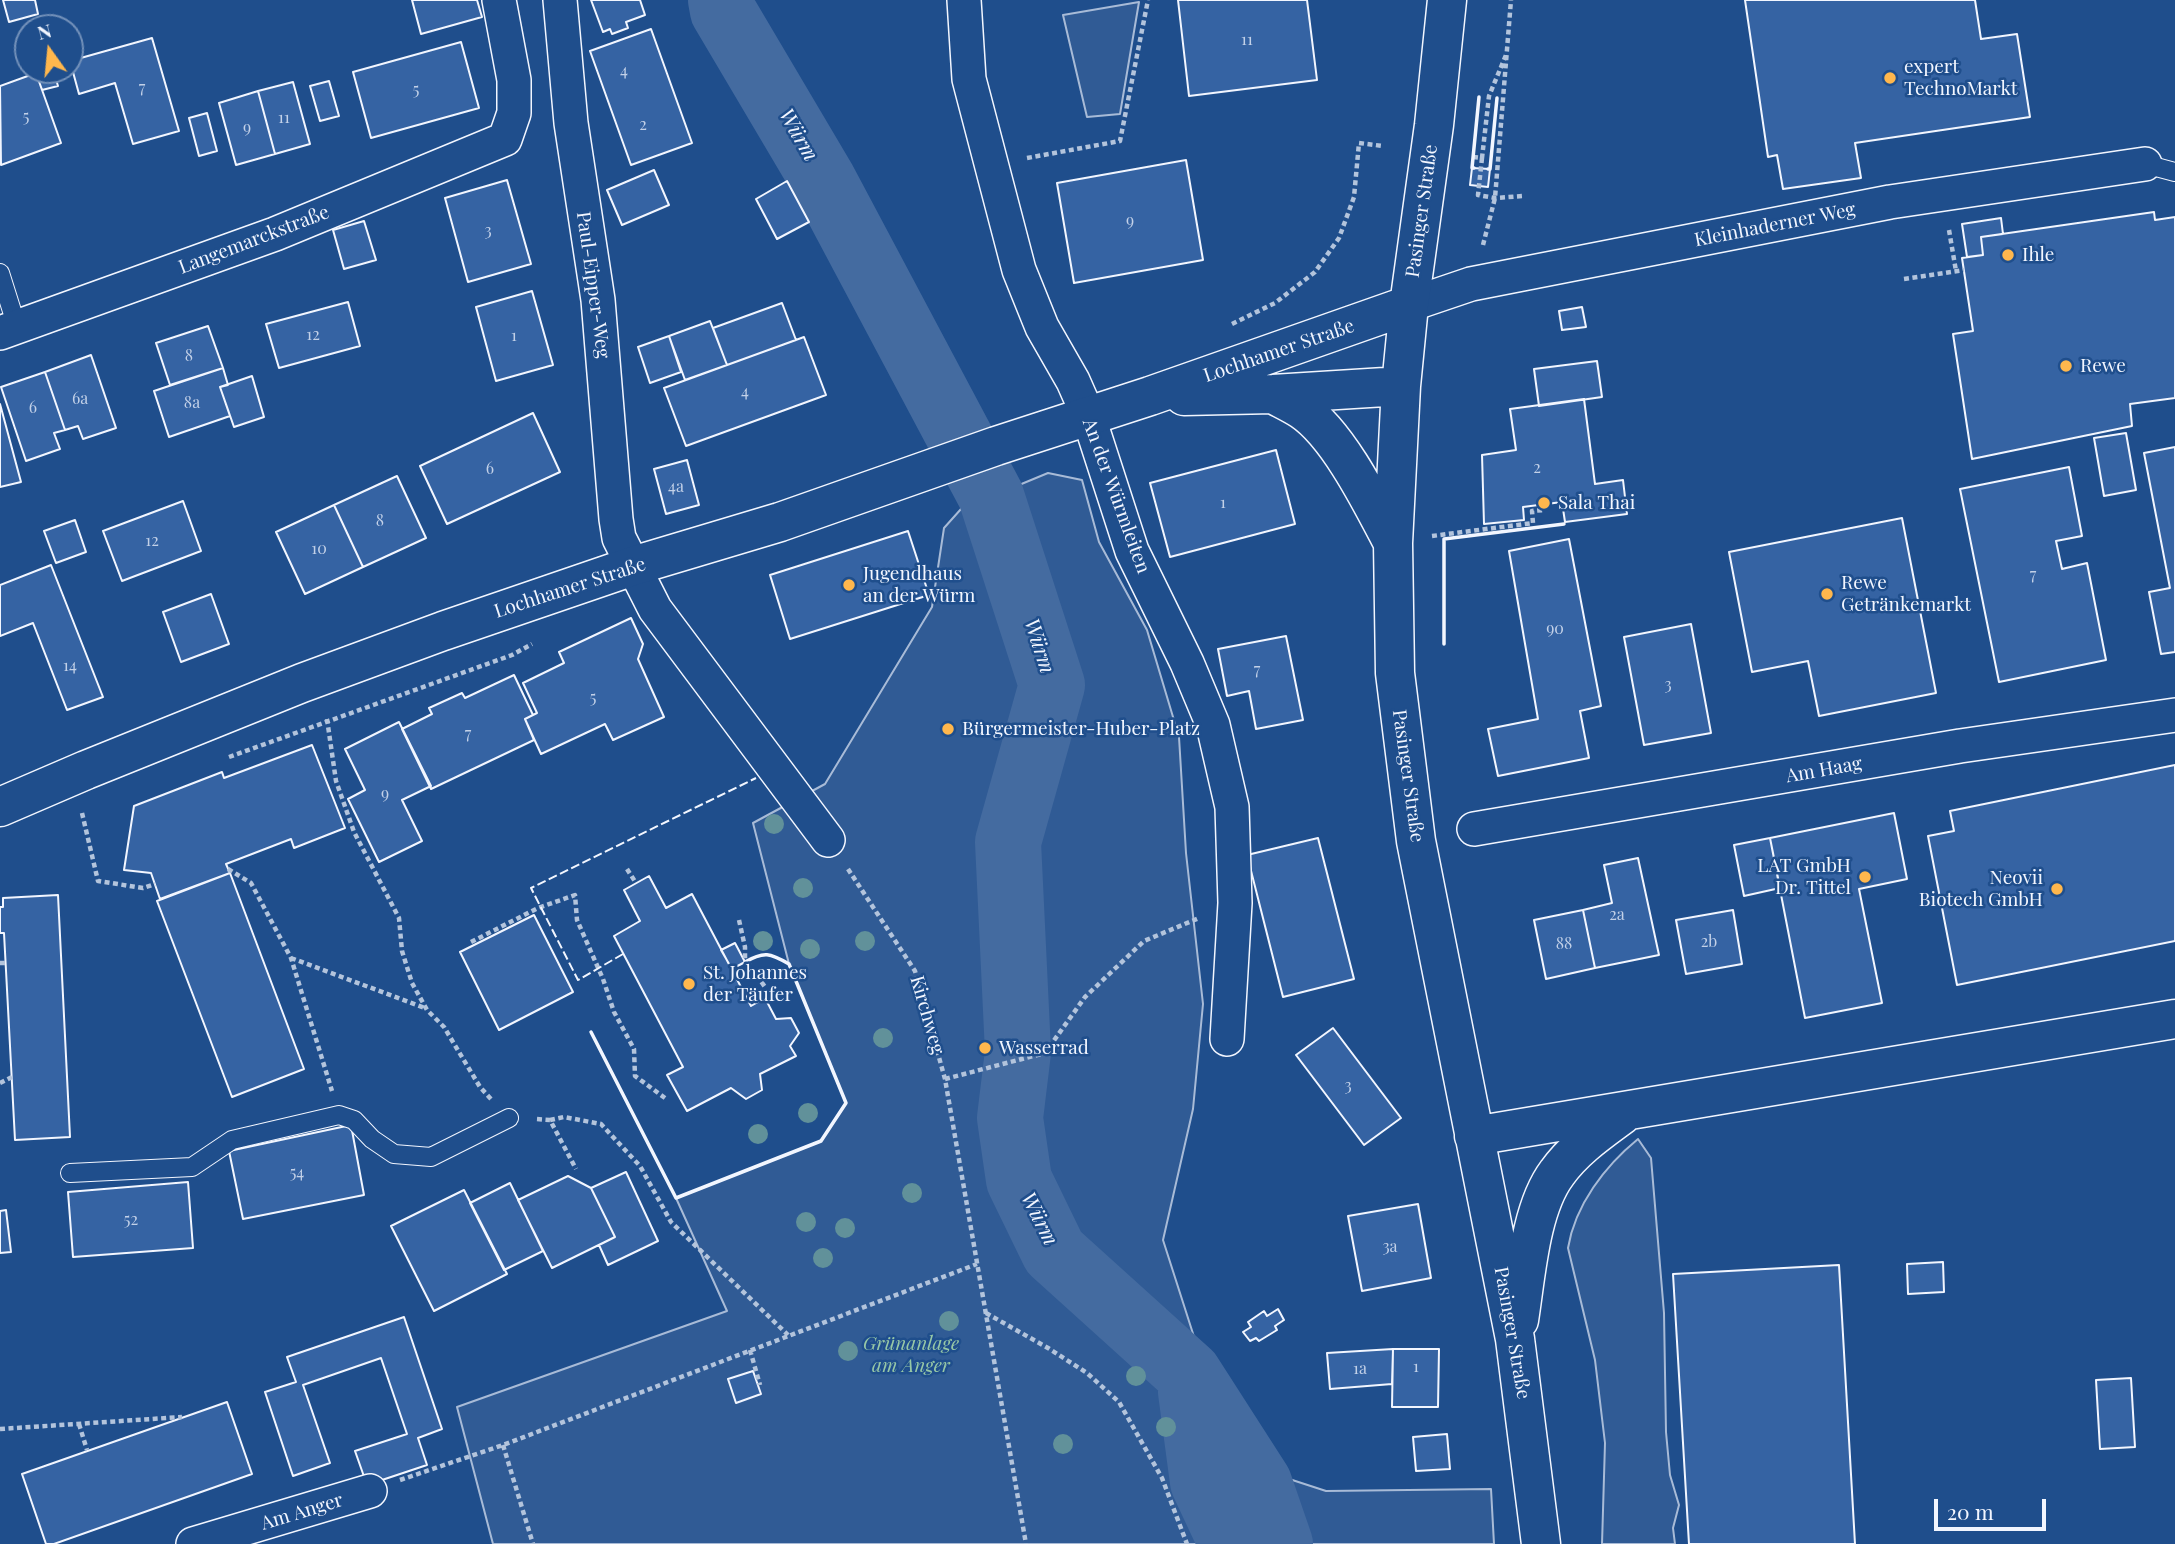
<!DOCTYPE html>
<html>
<head>
<meta charset="utf-8">
<style>
	body { margin:0 }
	#map { position:relative; width:2175px; height:1544px; overflow:hidden; background:#1f4e8c; font-family:"Playfair Display",serif }
	canvas { display:block }
	.north { position:absolute; left:14px; top:14px; width:70px; height:70px; box-sizing:border-box; background:#1f4e8c; border:2px solid #7391ba; border-radius:50%; rotate:345deg; font-size:19px; font-weight:700; line-height:28px; text-align:center; color:#f2f6ff }
	.north::after { content:''; display:block; margin:auto; width:24px; height:32px; background:#ffb74d; clip-path:polygon(50% 0,100% 100%,50% 72%,0 100%) }
	.scale { position:absolute; left:1934px; top:1499px; width:112px; height:32px; box-sizing:border-box; border:4px solid #f2f6ff; border-top:0; padding-left:9px; font-size:21px; line-height:24px; white-space:nowrap; color:#f2f6ff; -webkit-text-stroke:5px #1f4e8c; paint-order:stroke }
</style>
</head>
<body>
<div id="map">
<canvas width="2175" height="1544"></canvas>
<div class="north">N</div>
<div class="scale">20 m</div>
</div>
<script>
const context = document.querySelector('canvas').getContext('2d');
context.lineJoin = 'round';
function fillPath(path, color) { context.fillStyle = color; context.fill(path, 'evenodd'); }
function trace(path, color, width, dash) { context.strokeStyle = color; context.lineWidth = width; context.lineCap = dash ? 'butt' : 'round'; context.setLineDash(dash || []); context.stroke(path); }
function drawText(font, color, halo, rows, align = 'center') {
  context.font = font + ' "Playfair Display",serif'; context.lineWidth = 5; context.setLineDash([]); context.textBaseline = 'middle'; context.strokeStyle = halo; context.fillStyle = color; for (const [text, x, y, turn = 0] of rows) {
    context.save(); context.translate(x, y); context.rotate((+turn || 0) * Math.PI / 180); context.textAlign = isNaN(turn) ? turn : align; if (halo) context.strokeText(text, 0, 0); context.fillText(text, 0, 0); context.restore();
  }
}
const green = new Path2D(`
	M1139 2 1120 114 1087 117 1063 15Z
	M1048 473 1082 480 1099 542 1147 630 1179 737 1186 853 1203 1004 1193 1109 1163 1240 1196 1343 1280 1476 1326 1491 1491 1489 1494 1544H493L457 1407 727 1311 676 1198 821 1141 846 1103 789 964 753 823 825 784 932 607 944 528 961 509Z
	M1638 1139 1651 1158 1664 1313 1666 1432 1670 1475 1679 1505 1673 1528 1675 1544H1602L1605 1443 1595 1360 1568 1248C1575 1205 1605 1166 1638 1139Z`);
const river = new Path2D(`
	M721 0 723 11 823 180 991 496 1052 685 1008 842 1018 1052 1010 1118 1019 1180 1054 1252 1189 1374 1259 1483 1280 1544
	M1191 1392 1203 1482 1232 1544`);
const building = new Path2D(`
	M3 0H35L38 14 9 22Z
	M412 0H477L482 17 421 34Z
	M591 0H640L645 15 626 22 628 28 612 34 610 29 603 32Z
	M1178 0H1307L1317 80 1189 96Z
	M1745 0H1975L1981 39 2017 34 2030 117 1855 143 1861 178 1783 189 1777 155 1768 157Z
	M651 29 692 143 631 165 590 51Z
	M152 38 179 131 133 144 115 83 79 94 70 61Z
	M461 42 479 108 371 138 353 72Z
	M28 70H53L58 86 42 90 36 73 30 75Z
	M36 73 61 143 1 165 0 86Z
	M329 81 339 116 320 121 310 86Z
	M293 82 310 144 275 154 258 91Z
	M258 91 275 154 236 165 219 103Z
	M207 113 217 151 199 156 189 118Z
	M1186 160 1203 260 1074 283 1057 183Z
	M1472 168 1490 169 1488 187 1470 185Z
	M654 170 669 205 622 225 607 190Z
	M507 180 531 264 468 282 445 198Z
	M787 181 809 222 777 239 756 199Z
	M2154 212 2155 220 2175 217V398L2130 404 2132 426 1972 459 1953 334 1973 331 1962 258 1983 255 1981 237Z
	M2001 218 2003 234 1981 237 1983 255 1967 257 1962 224Z
	M364 221 376 260 344 269 333 230Z
	M532 291 553 365 496 381 476 307Z
	M348 302 360 346 279 368 266 324Z
	M782 303 796 340 727 365 713 328Z
	M1582 307 1586 327 1562 330 1559 311Z
	M710 321 727 365 685 380 669 336Z
	M208 326 223 368 170 385 156 343Z
	M669 336 681 372 650 383 638 347Z
	M804 337 826 395 686 446 664 388Z
	M91 355 116 428 83 439 78 426 65 430 45 372Z
	M1597 361 1602 397 1539 406 1534 369Z
	M223 368 228 385 220 387 230 416 169 437 154 391Z
	M45 372 65 430 54 433 60 449 26 461 1 387Z
	M252 376 264 417 234 427 220 387Z
	M1584 399 1595 484 1623 480 1627 514 1565 522 1562 502 1523 507 1524 520 1484 524 1482 455 1516 450 1510 409Z
	M0 404 21 482 0 487Z
	M533 413 560 472 447 524 420 466Z
	M2126 433 2136 490 2104 496 2094 438Z
	M2175 447V652L2161 654 2149 592 2170 588 2144 453Z
	M1276 450 1295 524 1170 557 1150 483Z
	M687 460 699 505 666 514 654 469Z
	M2069 467 2082 536 2056 541 2062 569 2087 563 2106 660 1999 682 1960 489Z
	M397 476 426 538 363 567 334 505Z
	M183 501 201 551 122 581 103 531Z
	M334 505 363 567 305 594 276 532Z
	M1902 518 1936 693 1819 716 1808 661 1752 672 1729 552Z
	M75 520 86 552 56 563 44 531Z
	M908 531 929 595 790 639 770 575Z
	M1569 539 1601 706 1580 711 1589 758 1498 776 1488 729 1538 719 1509 551Z
	M51 565 103 697 67 710 33 623 0 636V585Z
	M211 594 229 644 181 662 163 612Z
	M631 618 643 644 638 659 664 717 613 740 605 724 541 754 525 719 537 713 523 683 564 663 559 652Z
	M1691 624 1711 733 1644 745 1624 637Z
	M1286 636 1303 720 1256 729 1249 691 1227 696 1218 649Z
	M514 675 533 715 525 719 534 740 431 789 402 729 432 714 429 708 462 693 465 698Z
	M399 722 431 786 402 800 422 841 379 862 348 799 365 790 345 749Z
	M312 745 345 828 294 848 291 839 226 864 230 873 160 899 151 873 124 870 134 806 222 772 224 778Z
	M2175 765V941L1957 985 1928 836 1954 831 1950 811Z
	M1894 813 1907 879 1859 889 1882 1003 1805 1018 1770 838Z
	M1318 838 1354 979 1283 997 1247 855Z
	M1770 838 1780 888 1744 896 1734 845Z
	M1638 858 1659 955 1595 968 1583 910 1612 903 1604 865Z
	M230 873 304 1069 232 1097 157 901Z
	M649 876 666 908 692 894 751 1006 765 998 776 1019 791 1018 799 1033 790 1046 796 1056 760 1074 762 1090 746 1099 731 1088 687 1111 667 1075 683 1067 614 936 640 921 624 890Z
	M58 895 70 1137 15 1140 4 933H0V907H3V898Z
	M1583 910 1595 968 1546 979 1534 920Z
	M1733 910 1742 964 1686 974 1676 920Z
	M534 915 573 992 499 1030 460 952Z
	M735 943 745 962 732 969 721 950Z
	M1333 1028 1401 1118 1364 1145 1296 1055Z
	M351 1125 364 1195 243 1219 229 1151Z
	M626 1172 658 1241 608 1265 599 1245 615 1237 591 1188Z
	M568 1176 591 1188 615 1237 552 1268 518 1200Z
	M188 1182 193 1248 73 1257 68 1192Z
	M510 1183 543 1251 504 1270 470 1203Z
	M464 1190 507 1274 434 1311 391 1226Z
	M1418 1204 1431 1278 1362 1291 1348 1216Z
	M6 1210 11 1252 0 1253V1211Z
	M1943 1262 1944 1292 1908 1294 1907 1264Z
	M1839 1265 1855 1544H1689L1673 1274Z
	M1278 1309 1284 1320 1275 1326 1277 1330 1259 1341 1256 1338 1250 1341 1243 1332 1251 1327 1248 1322 1264 1311 1267 1316Z
	M404 1317 442 1429 418 1438 427 1465 367 1485 355 1451 407 1434 381 1358 303 1385 330 1463 293 1476 265 1392 296 1382 287 1357Z
	M1393 1349 1392 1384 1330 1389 1327 1353Z
	M1393 1349H1439L1438 1407H1392Z
	M753 1371 761 1394 736 1403 728 1379Z
	M2131 1378 2135 1447 2100 1449 2096 1380Z
	M227 1402 252 1474 54 1544H46L22 1474Z
	M1447 1434 1450 1469 1416 1471 1413 1437Z`);
const path = new Path2D(`
	M1473 157 1482 158 1489 96 1506 55
	M1027 158 1120 141 1148 0
	M1482 158 1478 195 1495 198 1523 196
	M1949 230 1956 271
	M1483 245 1495 198 1511 0
	M1904 279 1964 270
	M1232 324 1275 303 1315 272 1339 238 1354 197 1359 143 1383 146
	M1432 536 1533 523 1532 511 1544 510V505
	M327 719 336 781 354 832 399 918 402 951 412 983 427 1010 444 1027 480 1087 491 1099
	M229 757 512 655 532 644
	M82 813 98 881 143 888 155 884
	M228 869 251 883 291 958 332 1091
	M627 869 636 883
	M848 869 915 971 945 1079 1026 1544
	M739 920 745 947V959L765 987
	M471 942 538 908 575 895 577 920 603 979 614 1012 634 1049 635 1076 665 1098
	M291 958 425 1008
	M0 963H6
	M945 1079 1045 1053 1085 997 1144 941 1199 918
	M0 1083 12 1077
	M537 1119 550 1120 576 1169
	M550 1120 564 1117 601 1124 640 1166 671 1222 788 1335
	M986 1313 1048 1348 1087 1373 1119 1402 1162 1478 1187 1544
	M750 1350 760 1385
	M79 1424 87 1450
	M0 1429 182 1417
	M503 1445 533 1544
	M400 1480 503 1445 977 1264`);
const lane = new Path2D(`
	M2145 164 2175 172
	M0 273 17 327
	M70 1173 192 1167 232 1140 339 1115 354 1120 372 1139 394 1154 431 1157 509 1118`);
const street = new Path2D(`
	M560 0 571 123 598 300 616 519 619 538 655 609 828 840
	M964 0 969 79 1019 270 1042 327 1073 381 1088 415 1132 551 1187 663 1213 725 1232 807 1235 903 1227 1039
	M1409 305 1471 284 1890 202 2145 164
	M0 333 275 234 505 139 514 113V80L499 0
	M1474 829 1960 746 2175 715
	M193 1544 370 1491`);
const secondary = new Path2D(`
	M1447 0 1434 125 1409 305 1401 386 1393 543 1395 673 1416 841 1515 1339 1541 1544
	M1273 394C1282 399 1293 404 1302 410 1338 434 1372 503 1392 541
	M1184 396 1273 394 1401 386
	M0 807 86 770 302 683 443 631 633 566 780 522 996 446 1150 396 1409 305
	M1474 1136 2175 1019
	M1519 1320C1526 1276 1530 1209 1557 1173 1574 1149 1599 1132 1622 1115`);
const fence = new Path2D(`
	M623 954 578 980 531 888 756 778`);
const wall = new Path2D(`
	M1474 168H1472L1479 97
	M1488 169H1490L1497 98
	M1444 644V539L1564 524
	M591 1032 676 1198 821 1141 846 1103 789 964C770 953 764 951 745 962`);
const trees = [
	[774,824],
	[803,888],
	[763,941],
	[865,941],
	[810,949],
	[883,1038],
	[808,1113],
	[758,1134],
	[912,1193],
	[806,1222],
	[845,1228],
	[823,1258],
	[949,1321],
	[848,1351],
	[1136,1376],
	[1166,1427],
	[1063,1444]
];
const markers = [
	[1890,78,7,"#ffb74d"],
	[2008,255,7,"#ffb74d"],
	[2066,366,7,"#ffb74d"],
	[1544,503,7,"#ffb74d"],
	[849,585,7,"#ffb74d"],
	[1827,594,7,"#ffb74d"],
	[948,729,7,"#ffb74d"],
	[1865,877,7,"#ffb74d"],
	[2057,889,7,"#ffb74d"],
	[689,984,7,"#ffb74d"],
	[985,1048,7,"#ffb74d"]
];
const numberNames = [
	["11",1247,40],
	["4",624,71],
	["7",142,88],
	["5",416,90],
	["5",26,117],
	["11",284,118],
	["2",643,125],
	["9",247,128],
	["9",1130,221],
	["3",488,231],
	["12",313,335],
	["1",514,336],
	["8",189,356],
	["4",745,392],
	["6a",80,399],
	["8a",192,403],
	["6",33,408],
	["2",1537,468],
	["6",490,469],
	["4a",676,487],
	["1",1223,503],
	["8",380,521],
	["12",152,541],
	["10",319,549],
	["7",2033,575],
	["90",1555,629],
	["14",70,666],
	["7",1257,670],
	["3",1668,685],
	["5",593,698],
	["7",468,734],
	["9",385,794],
	["2a",1617,915],
	["2b",1709,942],
	["88",1564,944],
	["3",1348,1086],
	["54",297,1173],
	["52",131,1220],
	["3a",1390,1247],
	["1",1416,1367],
	["1a",1360,1369]
];
const poiNames = [
	["expert",1904,67],
	["TechnoMarkt",1904,89],
	["Ihle",2022,255],
	["Rewe",2080,366],
	["Sala Thai",1558,503],
	["Jugendhaus",863,574],
	["an der Würm",863,596],
	["Rewe",1841,583],
	["Getränkemarkt",1841,605],
	["Bürgermeister-Huber-Platz",962,729],
	["LAT GmbH",1851,866,"right"],
	["Dr. Tittel",1851,888,"right"],
	["Neovii",2043,878,"right"],
	["Biotech GmbH",2043,900,"right"],
	["St. Johannes",703,973],
	["der Täufer",703,995],
	["Wasserrad",999,1048]
];
const streetNames = [
	["Pasinger Straße",1422,211,-82],
	["Kleinhaderner Weg",1775,225,-11],
	["Langemarckstraße",254,240,-21],
	["Paul-Eipper-Weg",593,285,82],
	["Lochhamer Straße",1279,351,-19],
	["An der Würmleiten",1116,496,70],
	["Lochhamer Straße",570,588,-18],
	["Am Haag",1824,770,-10],
	["Pasinger Straße",1408,776,82],
	["Kirchweg",927,1015,74],
	["Pasinger Straße",1512,1333,80],
	["Am Anger",302,1512,-17]
];
const parkNames = [
	["Grünanlage",911,1344],
	["am Anger",911,1366]
];
const waterNames = [
	["Würm",798,135,60],
	["Würm",1039,646,72],
	["Würm",1039,1219,63]
];
fillPath(green, '#305b95');
trace(green, '#a8bbd7', 2);
trace(river, '#446ba0', 66);
fillPath(building, '#3563a3');
trace(building, '#f2f6ff', 2);
trace(lane, '#f2f6ff', 20);
trace(street, '#f2f6ff', 36);
trace(secondary, '#f2f6ff', 41);
trace(path, '#b3c4dc', 4.5, [5, 3.5]);
trace(lane, '#1f4e8c', 18);
trace(street, '#1f4e8c', 33);
trace(secondary, '#1f4e8c', 38);
trace(fence, '#f2f6ff', 2, [9, 3.5]);
trace(wall, '#f2f6ff', 3.5);
context.fillStyle = '#61919a';
for (const [x, y] of trees) { context.beginPath(); context.arc(x, y, 10, 0, 2 * Math.PI); context.fill(); }
for (const [x, y, r, color] of markers) { const dot = new Path2D(); dot.arc(x, y, r, 0, 2 * Math.PI); context.fillStyle = color; context.fill(dot); trace(dot, '#1f4e8c', 2.5); }
drawText('16px', '#c3d1e8', null, numberNames);
drawText('19px', '#f2f6ff', '#1f4e8c', poiNames, 'left');
drawText('19px', '#f2f6ff', '#1f4e8c', streetNames);
drawText('italic 19px', '#97c8a6', '#1f4e8c', parkNames);
drawText('italic 21px', '#f2f6ff', '#1f4e8c', waterNames);
</script>
</body>
</html>
